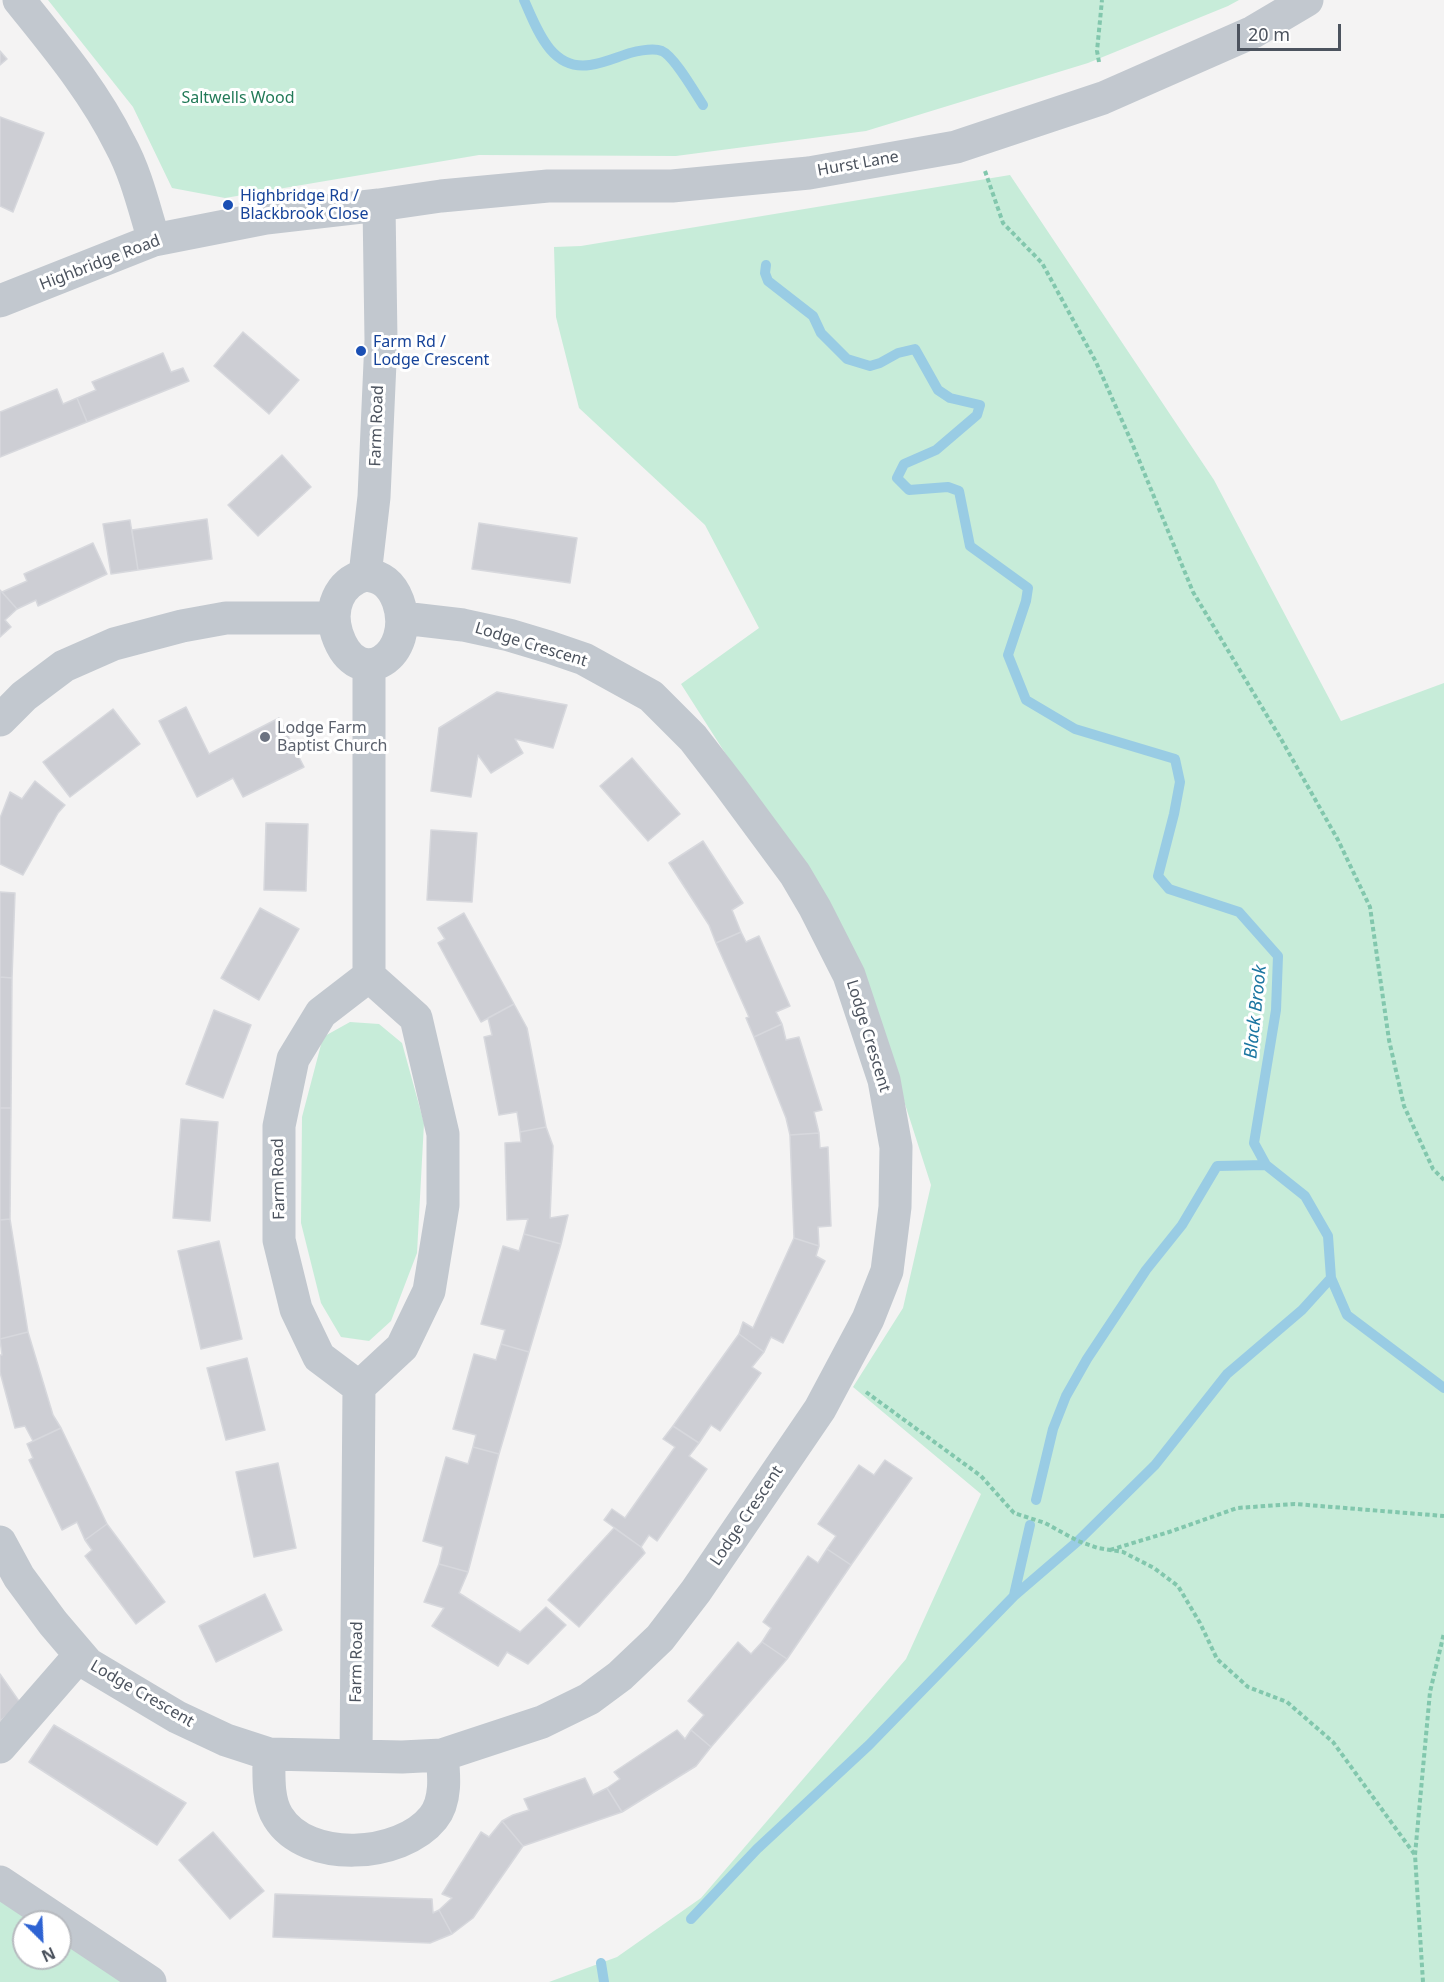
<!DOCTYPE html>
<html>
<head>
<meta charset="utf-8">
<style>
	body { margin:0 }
	#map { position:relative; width:1444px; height:1982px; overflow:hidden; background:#f4f3f3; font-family:"Noto Sans",sans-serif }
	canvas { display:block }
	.north { position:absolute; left:12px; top:1910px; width:60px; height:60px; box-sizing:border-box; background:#fff; border:2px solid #b7babf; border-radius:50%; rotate:156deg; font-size:16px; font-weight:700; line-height:24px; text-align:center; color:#4c535e }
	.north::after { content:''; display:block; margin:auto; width:21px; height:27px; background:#2e63d3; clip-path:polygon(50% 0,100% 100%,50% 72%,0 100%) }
	.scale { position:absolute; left:1237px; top:24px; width:104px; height:27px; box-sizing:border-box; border:3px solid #4c535e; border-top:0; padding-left:8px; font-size:18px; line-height:21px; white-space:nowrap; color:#4c535e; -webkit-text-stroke:4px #fff; paint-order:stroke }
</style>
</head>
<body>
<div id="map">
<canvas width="1444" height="1982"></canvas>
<div class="north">N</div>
<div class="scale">20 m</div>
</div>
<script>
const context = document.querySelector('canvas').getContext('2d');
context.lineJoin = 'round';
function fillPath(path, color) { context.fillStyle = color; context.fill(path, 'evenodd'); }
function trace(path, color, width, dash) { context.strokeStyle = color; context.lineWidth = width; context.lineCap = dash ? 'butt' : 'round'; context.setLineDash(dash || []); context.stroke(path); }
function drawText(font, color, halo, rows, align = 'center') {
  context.font = font + ' "Noto Sans",sans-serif'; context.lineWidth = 6; context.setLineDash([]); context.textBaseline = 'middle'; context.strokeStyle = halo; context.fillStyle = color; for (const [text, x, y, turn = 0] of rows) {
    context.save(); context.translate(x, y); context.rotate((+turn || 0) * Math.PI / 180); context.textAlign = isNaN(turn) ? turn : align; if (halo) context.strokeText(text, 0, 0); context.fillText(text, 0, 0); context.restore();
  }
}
const green = new Path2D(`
	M48 0H1239L1228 6 1088 63 866 131 676 156 479 155 225 198 172 188 133 107Z
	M1010 175 1214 480 1341 721 1444 683V1982H549L617 1957 701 1898 906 1659 981 1494 853 1387 903 1308 931 1185 860 964 681 684 759 628 705 525 579 408 556 317 554 247 581 246Z
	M350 1022 379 1024 402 1043 424 1123 417 1253 391 1321 369 1341 341 1337 321 1303 301 1223 302 1117 323 1037Z
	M0 1869 164 1982H0ZM24 1922H60V1958H24Z`);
const stream = new Path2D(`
	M524 0C537 29 551 71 590 65 604 63 617 57 630 53 638 51 654 48 662 51 674 56 695 93 703 105
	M766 265 765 273 768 281 813 316 821 333 847 359 870 366 880 363 898 353 915 349 938 390 950 398 980 405 977 415 936 450 904 464 897 478 909 490 948 487 959 491 970 546 1028 588 1026 601 1008 655 1026 700 1075 729 1175 759 1180 782 1174 814 1158 876 1169 889 1239 912 1278 956 1276 1010 1254 1143 1266 1165 1305 1196 1328 1236 1331 1278 1347 1315 1444 1388
	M1036 1500 1053 1429 1066 1396 1087 1359 1146 1270 1182 1225 1217 1166 1266 1165
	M1014 1595 1030 1525
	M691 1919 757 1849 869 1745 1014 1596 1078 1541 1155 1465 1227 1374 1302 1310 1331 1278
	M601 1963 604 1982`);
const building = new Path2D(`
	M0 51 7 59 0 65Z
	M0 117 44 133 13 212 0 206Z
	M243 332 299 380 269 414 214 366Z
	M163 353 171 372 183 368 189 381 87 422 77 398 96 390 92 382Z
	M57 389 63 404 77 398 87 422 0 457V412Z
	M282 455 311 487 258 536 228 505Z
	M207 519 212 559 138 570 132 530Z
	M130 520 138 570 111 574 103 524Z
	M479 523 577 538 570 583 472 569Z
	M93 543 107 574 38 606 36 600 17 609 2 592 27 581 24 574Z
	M0 590 17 609 5 620 11 627 0 637Z
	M497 692 567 705 553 748 515 739 523 753 491 773 478 755 471 797 431 791 439 728Z
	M186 707 209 754 279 718 304 767 243 797 233 778 197 797 159 721Z
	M113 709 140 744 70 797 43 762Z
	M632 758 680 814 648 841 600 786Z
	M35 781 65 805 58 813 23 875 0 864V818L10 792 22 799Z
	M266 823 308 824 306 891 264 890Z
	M431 830 477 833 472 902 427 900Z
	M703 841 743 903 732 910 741 932 716 943 709 925 669 863Z
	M0 892 15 893 12 978 0 977Z
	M260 908 299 929 259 1000 221 978Z
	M464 913 514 1004 481 1022 438 943 445 939 438 928Z
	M741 932 746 942 759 936 790 1006 776 1012 782 1024 754 1037 746 1018 749 1017 716 943Z
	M0 977 12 978 11 1108H0Z
	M514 1004 527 1028 546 1127 520 1132 517 1112 499 1115 484 1037 492 1035 488 1018Z
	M214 1010 251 1025 223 1098 186 1084Z
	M782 1024 786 1040 799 1037 822 1110 814 1112 819 1133 790 1135 786 1118 754 1037Z
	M0 1108H11L10 1219 0 1220Z
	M181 1119 218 1122 210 1221 173 1218Z
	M546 1127 553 1146 550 1218 568 1215 561 1244 524 1234 528 1219 507 1220 505 1143 521 1142 520 1132Z
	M819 1133 820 1148 828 1147 831 1226 818 1227 819 1246 794 1238 790 1135Z
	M10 1219 28 1332 0 1339V1220Z
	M524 1234 561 1244 529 1352 501 1344 505 1330 481 1324 503 1246 519 1251Z
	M794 1238 819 1246 816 1256 825 1261 783 1343 771 1337 764 1352 739 1334 743 1322 753 1328Z
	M219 1241 242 1339 201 1349 178 1251Z
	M28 1332 53 1415 61 1428 33 1441 25 1426 15 1428 0 1372V1355H2L0 1339Z
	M739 1334 764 1352 752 1367 761 1373 720 1431 711 1425 699 1443 673 1426Z
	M501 1344 529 1352 499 1454 473 1447 476 1435 453 1429 474 1354 496 1360Z
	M247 1358 265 1430 226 1440 207 1368Z
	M673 1426 699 1443 689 1456 707 1469 657 1541 649 1535 641 1547 604 1520 612 1509 625 1518 675 1447 663 1439Z
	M61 1428 107 1524 85 1540 77 1522 62 1530 29 1460 33 1458 27 1444Z
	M473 1447 499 1454 468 1572 439 1564 443 1547 423 1541 446 1457 468 1464Z
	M885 1460 912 1478 851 1565 827 1549 836 1536 818 1524 859 1465 874 1475Z
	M278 1463 296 1548 254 1557 236 1472Z
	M107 1524 165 1602 136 1624 85 1556 92 1550 85 1540Z
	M614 1528 641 1547 645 1553 579 1627 548 1600Z
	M827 1549 851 1565 787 1659 762 1642 771 1628 763 1622 808 1556 818 1563Z
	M439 1564 468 1572 459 1593 520 1632 546 1607 566 1625 528 1664 507 1652 498 1666 432 1626 444 1608 424 1602Z
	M265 1594 282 1630 216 1662 199 1626Z
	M738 1642 751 1654 762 1642 787 1659 711 1747 691 1730 704 1715 688 1701Z
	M0 1674 21 1704 0 1721Z
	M54 1725 186 1803 157 1845 29 1762Z
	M677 1730 685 1739 691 1730 711 1747 696 1766 622 1812 607 1788 620 1779 614 1772Z
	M585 1778 593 1795 607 1788 622 1812 523 1846 502 1821 513 1815 529 1810 524 1799Z
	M502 1821 523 1846 473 1918 452 1934 439 1910 452 1898 442 1894 481 1832 489 1837Z
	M213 1832 264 1891 230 1919 179 1860Z
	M275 1894 432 1899 433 1913 439 1910 452 1934 430 1943 273 1937Z`);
const path = new Path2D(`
	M1099 62 1097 51 1102 0
	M985 171 1003 223 1042 263 1096 362 1132 443 1193 592 1281 739 1338 840 1370 907 1389 1040 1404 1106 1433 1169 1444 1180
	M866 1392 981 1476 1014 1513 1045 1523 1078 1541 1098 1548 1123 1552 1154 1568 1178 1586 1200 1623 1217 1659 1248 1687 1287 1702 1333 1742 1415 1855
	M1110 1550 1169 1532 1237 1508 1295 1504 1444 1516
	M1423 1982 1415 1855 1430 1692 1444 1633`);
const minor = new Path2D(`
	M19 0C55 45 94 91 120 144 136 173 144 208 154 240
	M0 301 154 240 266 218 379 205 441 196 548 186H672L809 173 956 147 1103 98 1253 32 1307 0
	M365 575 374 497 381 340 379 205
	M365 575C382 576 392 585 398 601 417 654 358 696 337 634 329 609 338 583 365 575Z
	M0 720 24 696 64 666 114 644 182 626 226 618H333
	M359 1387 319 1357 296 1309 279 1240V1126L293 1059 321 1013 369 976
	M0 1542 19 1577 53 1623 88 1664 177 1717 226 1740 269 1754 402 1757 442 1755 542 1722 589 1699 620 1676 660 1638 696 1591 820 1409 868 1319 887 1271 895 1207 896 1147 884 1080 849 975 815 908 795 874 730 786 693 738 651 696 584 659 549 647 509 635 463 625 403 618
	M0 1747 80 1655
	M269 1754C269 1774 267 1800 278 1817 307 1864 401 1858 433 1818 447 1801 444 1774 442 1755
	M356 1756 359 1387 402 1347 429 1291 443 1205V1134L416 1018 369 976V666
	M0 1882 60 1922
	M60 1922 150 1982`);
const markers = [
	[228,205,6,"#1a4fb4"],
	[361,351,6,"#1a4fb4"],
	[265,737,6,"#6b7280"]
];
const parkNames = [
	["Saltwells Wood",238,98]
];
const streetNames = [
	["Hurst Lane",858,164,-10],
	["Highbridge Road",100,263,-21],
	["Farm Road",377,426,-88],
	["Lodge Crescent",531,645,17],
	["Lodge Crescent",868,1036,73],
	["Farm Road",279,1179,-91],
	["Lodge Crescent",747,1516,-56],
	["Farm Road",357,1662,-89],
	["Lodge Crescent",142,1694,30]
];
const transitNames = [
	["Highbridge Rd /",240,196],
	["Blackbrook Close",240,214],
	["Farm Rd /",373,342],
	["Lodge Crescent",373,360]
];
const worshipNames = [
	["Lodge Farm",277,728],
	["Baptist Church",277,746]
];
const waterNames = [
	["Black Brook",1256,1012,-84]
];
fillPath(green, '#c7ecd9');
trace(stream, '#99cce4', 10);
fillPath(building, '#cdced4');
trace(building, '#d7d8dd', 1.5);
trace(path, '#82c7ad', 4, [4.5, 3]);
trace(minor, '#c2c8cf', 33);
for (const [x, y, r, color] of markers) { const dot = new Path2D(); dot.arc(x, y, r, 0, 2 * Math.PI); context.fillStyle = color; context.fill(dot); trace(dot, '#fff', 2); }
drawText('16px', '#227a58', '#fff', parkNames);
drawText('16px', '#4c535e', '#fff', streetNames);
drawText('16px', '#164399', '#fff', transitNames, 'left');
drawText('16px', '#5b616d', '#fff', worshipNames, 'left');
drawText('italic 18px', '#1c76a1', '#fff', waterNames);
</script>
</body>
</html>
